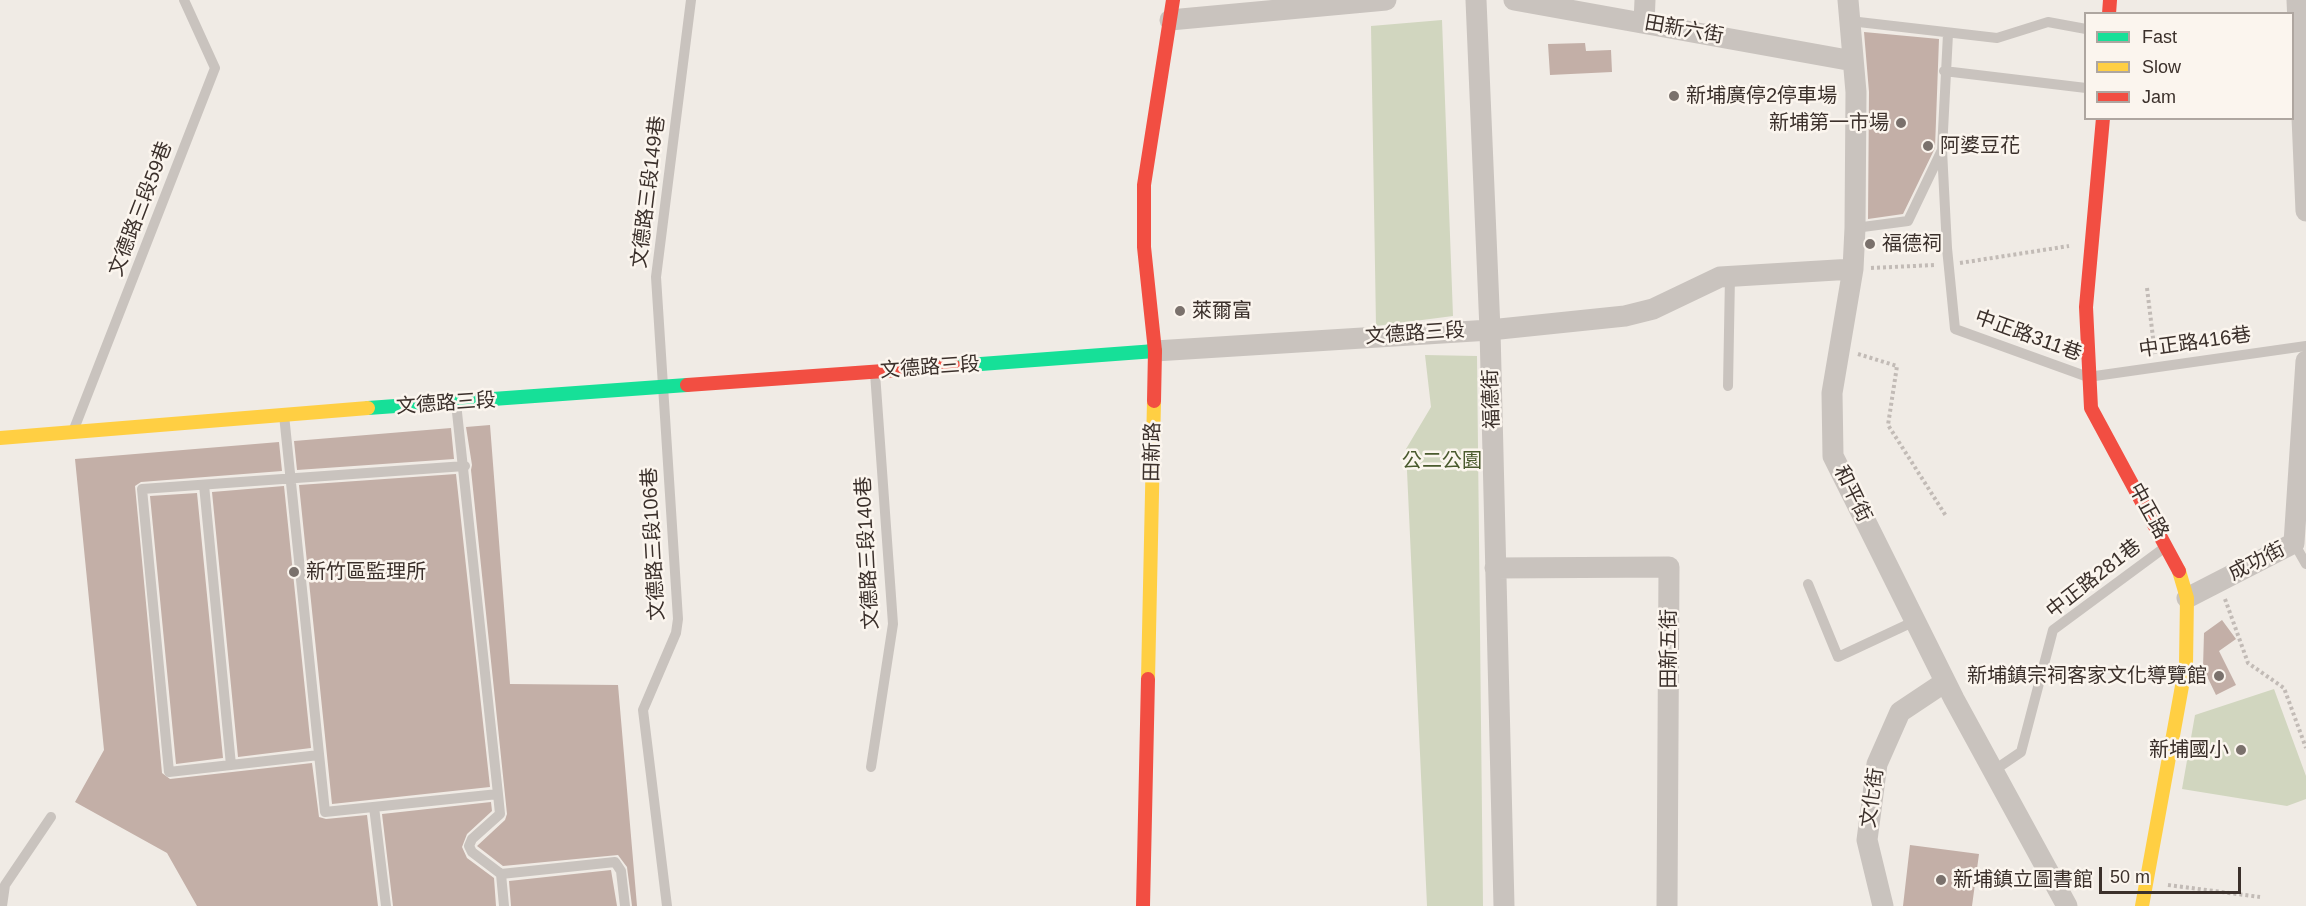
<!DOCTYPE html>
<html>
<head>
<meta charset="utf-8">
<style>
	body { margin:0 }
	#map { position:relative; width:2306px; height:906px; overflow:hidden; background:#f0ebe5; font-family:Helvetica,sans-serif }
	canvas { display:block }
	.legend { position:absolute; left:2084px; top:12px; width:210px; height:108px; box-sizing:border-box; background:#fbf5ee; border:2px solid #aea6a0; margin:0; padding:8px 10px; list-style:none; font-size:18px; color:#3b302b }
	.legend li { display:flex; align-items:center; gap:12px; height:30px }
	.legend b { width:30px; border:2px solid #aea6a0 }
	.scale { position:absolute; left:2099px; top:867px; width:142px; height:27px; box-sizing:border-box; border:3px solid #3b302b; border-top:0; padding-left:8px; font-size:18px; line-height:21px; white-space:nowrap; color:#3b302b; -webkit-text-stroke:4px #fbf5ee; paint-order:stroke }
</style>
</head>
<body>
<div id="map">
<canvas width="2306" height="906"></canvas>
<ul class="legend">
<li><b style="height:8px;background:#16e098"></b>Fast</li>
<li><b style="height:8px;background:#ffcf43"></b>Slow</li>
<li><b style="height:8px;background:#f24e42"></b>Jam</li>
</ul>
<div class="scale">50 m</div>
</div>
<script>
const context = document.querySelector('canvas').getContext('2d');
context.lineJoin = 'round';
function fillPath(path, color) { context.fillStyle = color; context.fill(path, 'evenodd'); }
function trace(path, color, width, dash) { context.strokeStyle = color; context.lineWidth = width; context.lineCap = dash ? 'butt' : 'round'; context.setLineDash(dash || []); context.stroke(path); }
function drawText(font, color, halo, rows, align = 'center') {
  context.font = font + ' Helvetica,"Noto Sans TC",sans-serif'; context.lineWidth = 5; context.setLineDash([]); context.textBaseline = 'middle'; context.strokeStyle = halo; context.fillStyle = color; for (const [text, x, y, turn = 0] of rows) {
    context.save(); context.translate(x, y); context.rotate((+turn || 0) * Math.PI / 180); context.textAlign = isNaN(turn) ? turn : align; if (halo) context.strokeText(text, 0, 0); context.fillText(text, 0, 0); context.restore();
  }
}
const green = new Path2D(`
	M1442 20 1453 316 1376 326 1371 26Z
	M1425 355 1477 356 1483 906H1427L1406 449 1431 407Z
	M2274 689 2306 776V799L2287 806 2182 789 2195 715Z`);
const building = new Path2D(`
	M1864 32 1939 39 1935 148 1903 214 1868 219 1869 92Z
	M1585 43 1586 51 1611 50 1612 72 1550 75 1548 44Z
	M490 425 510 684 618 685 637 906H632L627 867 618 855 503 866 477 846 505 820 507 814 471 470 472 465 466 427Z
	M451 428 454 459 297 470 294 441Z
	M279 442 282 471 141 482 135 486 162 773 170 779 312 763 319 817 326 819 367 815 378 906H197L167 853 75 802 104 750 75 459Z
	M456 474 490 787 332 804 299 485Z
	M284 486 311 748 238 757 212 492Z
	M197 493 223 758 176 764 150 496Z
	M2222 620 2236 639 2219 651 2236 685 2216 695 2203 668 2204 633Z
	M491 802 492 811 467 834 462 847 467 858 494 878 496 906H393L382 814Z
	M1910 845 1979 854 1972 906H1903Z
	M611 870 617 906H511L509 881Z`);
const path = new Path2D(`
	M1960 263 2069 246
	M1871 268 1935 265
	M2147 288 2155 354
	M1858 354 1897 366 1888 425 1946 516
	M2225 599 2248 663 2284 688 2306 748
	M2168 885 2260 897`);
const lane = new Path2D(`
	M1850 21 1997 38 2048 22 2086 29
	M1944 71 2086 88
	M1942 150 1947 248 1955 329 2088 377 2306 346
	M1855 228 1908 221 1942 150 1948 34
	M1728 386 1730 276
	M284 415 325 812 498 794 456 403
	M74 429 215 68 184 0
	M204 485 231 765
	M2294 543 2306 564
	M1808 584 1838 657 1915 621
	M319 755 169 772 142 489 465 466
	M871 767 893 624 875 373
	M1993 771 2021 752 2053 630 2164 548
	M498 794 500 814 472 839 469 846 472 852 501 874 615 862 621 871 625 906
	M374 807 386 906
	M501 874 504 906
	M2 906 5 885 51 817
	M667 906 643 710 676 633 678 619 656 277 691 0`);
const street = new Path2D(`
	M1476 0 1490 330 1504 906
	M1514 0 1853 61
	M1848 0 1856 92 1855 228 1853 269 1832 393 1833 456 1954 699 2067 906
	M2297 0 2306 211
	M1170 20 1386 0
	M1644 23 1645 0
	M1155 351 1490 330 1625 316 1653 309 1720 277 1853 269
	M1495 568 1669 567 1667 906
	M2187 598 2294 543 2306 361
	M1883 906 1867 840 1877 764 1900 712 1945 682`);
const fast = new Path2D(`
	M954 366 1155 351
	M368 408 687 385`);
const slow = new Path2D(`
	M0 438 368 408
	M1148 679 1154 401
	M2142 906 2186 664 2187 598 2179 571`);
const jam = new Path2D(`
	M2109 14 2110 0
	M2103 118 2086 307 2091 408 2179 571
	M687 385 954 366
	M1154 401 1155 351 1144 247V185L1173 0
	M1143 906 1148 679`);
const markers = [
	[1674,96,6,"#7a716c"],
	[1901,123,6,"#7a716c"],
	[1928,146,6,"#7a716c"],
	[1870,244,6,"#7a716c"],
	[1180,311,6,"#7a716c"],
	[294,572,6,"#7a716c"],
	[2219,676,6,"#7a716c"],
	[2241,750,6,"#7a716c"],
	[1941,880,6,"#7a716c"]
];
const streetNames = [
	["田新六街",1684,30,10],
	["文德路三段149巷",649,192,-83],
	["文德路三段59巷",141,209,-69],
	["文德路三段",1415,334,-4],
	["中正路311巷",2028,336,20],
	["中正路416巷",2195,343,-8],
	["文德路三段",930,368,-4],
	["福德街",1492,399,-92],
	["文德路三段",446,404,-4],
	["田新路",1153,452,-89],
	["和平街",1852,494,64],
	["中正路",2148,511,61],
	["文德路三段106巷",654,544,-93],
	["文德路三段140巷",868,553,-93],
	["成功街",2257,562,-27],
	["中正路281巷",2094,579,-38],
	["田新五街",1669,649,-90],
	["文化街",1873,798,-82]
];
const poiNames = [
	["新埔廣停2停車場",1686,96],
	["新埔第一市場",1889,123,"right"],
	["阿婆豆花",1940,146],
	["福德祠",1882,244],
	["萊爾富",1192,311],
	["新竹區監理所",306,572],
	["新埔鎮宗祠客家文化導覽館",2207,676,"right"],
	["新埔國小",2229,750,"right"],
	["新埔鎮立圖書館",1953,880]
];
const parkNames = [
	["公二公園",1442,461]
];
fillPath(green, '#d1d6bf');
fillPath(building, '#c3afa7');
trace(path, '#c2bbb6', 4, [3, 3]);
trace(lane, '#c9c3be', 10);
trace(street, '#c9c3be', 21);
trace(fast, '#16e098', 14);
trace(slow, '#ffcf43', 14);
trace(jam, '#f24e42', 14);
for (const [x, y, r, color] of markers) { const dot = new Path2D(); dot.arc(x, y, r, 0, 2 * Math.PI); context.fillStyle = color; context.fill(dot); trace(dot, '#fbf5ee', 2); }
drawText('20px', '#3b302b', '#fbf5ee', streetNames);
drawText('20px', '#3b302b', '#fbf5ee', poiNames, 'left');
drawText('20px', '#4a5a2e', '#fbf5ee', parkNames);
</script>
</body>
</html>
